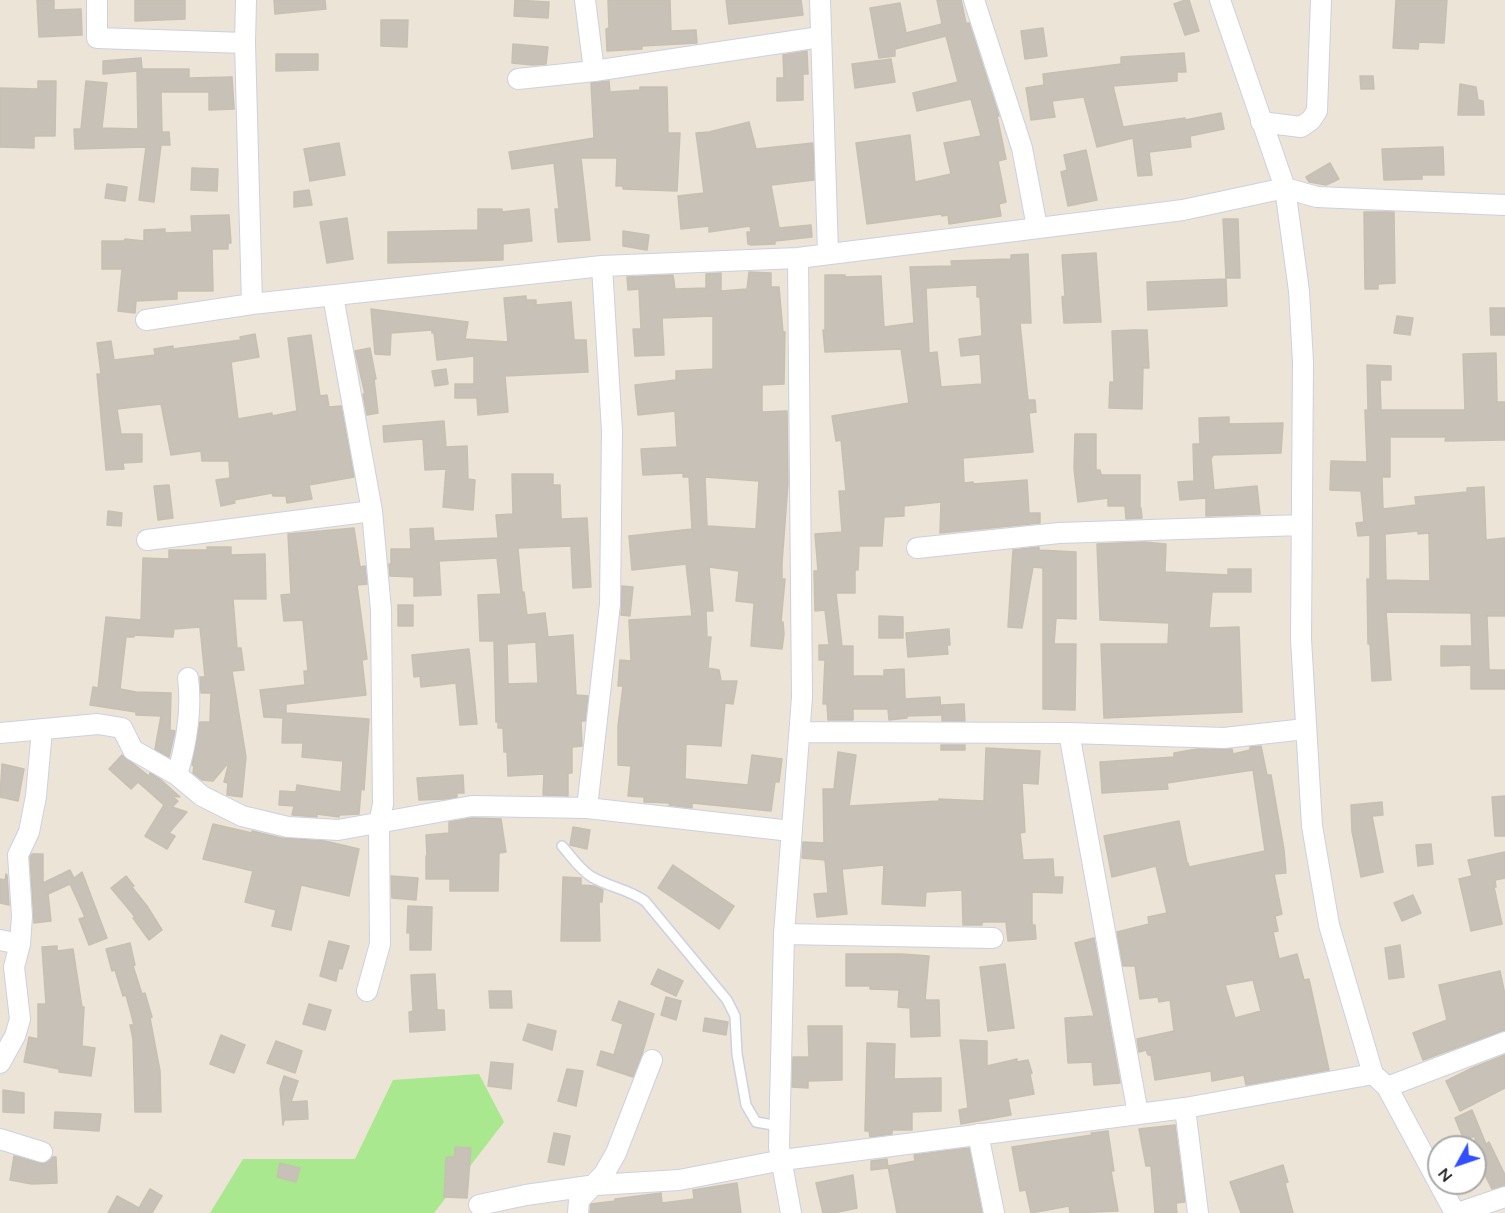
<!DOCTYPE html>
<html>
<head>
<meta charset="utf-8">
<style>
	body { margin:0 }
	#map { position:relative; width:1505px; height:1213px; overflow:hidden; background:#ece4d7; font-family:Lato,sans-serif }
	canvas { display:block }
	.north { position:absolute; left:1427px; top:1135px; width:60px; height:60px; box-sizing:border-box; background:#fff; border:2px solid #a9a9a9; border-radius:50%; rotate:230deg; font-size:16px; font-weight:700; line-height:24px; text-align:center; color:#272727 }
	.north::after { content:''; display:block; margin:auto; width:21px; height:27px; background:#314eff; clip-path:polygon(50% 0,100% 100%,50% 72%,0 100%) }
</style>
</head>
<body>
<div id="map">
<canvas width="1505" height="1213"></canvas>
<div class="north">N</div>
</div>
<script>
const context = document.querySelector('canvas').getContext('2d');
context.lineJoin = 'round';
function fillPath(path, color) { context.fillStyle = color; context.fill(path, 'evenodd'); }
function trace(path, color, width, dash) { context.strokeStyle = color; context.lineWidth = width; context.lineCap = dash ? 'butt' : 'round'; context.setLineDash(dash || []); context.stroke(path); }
const green = new Path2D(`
	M479 1074 504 1122 434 1213H210L243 1159H355L393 1080Z`);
const building = new Path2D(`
	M37 0H54V10L81 9 82 35 39 37Z
	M135 0H185V19L135 21Z
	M274 0H325L326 9 275 14Z
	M515 0 549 2 548 18 514 16Z
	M608 0H670L671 31 696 30 697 43 642 46V49L607 51 606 29 609 28Z
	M726 0H801L803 15 729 24Z
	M937 0H961L966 23H969L999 116H997L1006 159 998 161 1006 202 999 204 1001 216 949 224 948 215 942 216 941 214 867 224 856 143 910 135 915 182 951 174 944 143 981 136 971 99 917 111 913 93 958 82 946 36 895 49V56L879 58 870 8 900 3 906 33 942 24Z
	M1185 0H1189L1199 31 1185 35 1174 4Z
	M1396 0H1447L1444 43 1419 42 1418 49 1393 48Z
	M381 20H408L407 47 381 46Z
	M1043 28 1047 56 1025 59 1021 31Z
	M513 44 548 47 546 64 533 65 512 63Z
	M807 51 808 74H803V100L777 101V78H784L783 55Z
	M1184 53 1186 72H1177V81L1113 86 1123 127 1185 118V120L1221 113 1224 129 1190 136 1191 147 1149 152 1152 175 1138 176 1133 138 1097 147 1084 97 1052 101 1055 117 1031 120 1026 88 1044 85 1043 74 1121 64V57Z
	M276 54H318V70L276 71Z
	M141 58 142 69H189V78L232 77 234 109 209 110V92H161L162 132H169L170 145H161L154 202 139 200 146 147 75 149 74 129H81L86 81 107 83 102 128 138 129 137 71 103 74V61Z
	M891 59 895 82 855 88 852 64Z
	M1360 76H1373L1374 89H1361Z
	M38 81H56L55 136H34V148L0 147V88L38 89Z
	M609 81 610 92 640 90V87H667L668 133H680L677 191 623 189V186H616L617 158H581L590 240 558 242 555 209H559L554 163 512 169 509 152 594 138 591 83Z
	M1460 84 1476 87 1478 100 1483 101 1484 115H1458Z
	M749 122 756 149 813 143 814 180 771 185 779 228 811 225 812 237 775 241V244L751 245 748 244 747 232H751L750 226 709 232V226L681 229 678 196 704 193 696 133 709 132Z
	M339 143 345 175 310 181 304 149Z
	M1443 147 1444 175H1422V179L1384 180 1382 149Z
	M1086 150 1097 200 1068 206 1061 172 1067 170 1064 155Z
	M1330 163 1339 179 1326 185 1309 182 1306 177Z
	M192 168 218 169 217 191 191 190Z
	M107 184 127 187 125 201 105 198Z
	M309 190 312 205 294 207V192Z
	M478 209H502V212L529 209 532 241 503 244V260L388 263V232L478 230Z
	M1364 212H1394L1395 283 1378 284V289H1365Z
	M229 215 231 243H228V249H212L213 291H177V299L136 301 135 313 118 311 122 269H102V241H124L125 239 144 241V230L165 229V233L192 232 191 216Z
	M347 218 353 259 327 263 320 222Z
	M1223 219H1238L1240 278H1226Z
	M623 231 649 235 647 250 623 246Z
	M1096 253 1101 322 1064 323 1062 297 1065 296 1062 255Z
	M1028 254 1031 323H1020L1028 400H1035L1036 412 1029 413 1033 452 963 458 964 483 973 482 974 484 1027 480 1029 513H1040V523L940 533 941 502 904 506V516L884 517 882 546H859L858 570H855V593H836L842 646H853V676H884V670L904 669 905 699 940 697 941 715 907 716V718L889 720 888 709H853V720H828L827 704H823L825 660H819V645H829L825 610 815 611 814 571H818L815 534 842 532 839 491H846L841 440 836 441 832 416 909 403 901 349 825 352 823 330H825V275H845V277L881 276 884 327 914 323 910 267 952 266 951 261 1011 259V255ZM977 285V297H980L982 336 959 339 961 356 980 354 982 384 941 387 937 352 929 353 926 288Z
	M749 272 771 273V287H779L783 332H785L784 384 762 385V412L787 411 788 483 782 563V579H785L781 622H783L784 634 782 649 751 646 754 603 736 601 739 571 709 567 713 611H706L707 637H711L708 668 719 670 721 681H737L733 704 725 703 721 746 686 744 685 779 748 785 752 755 782 759 779 782H775L771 811 692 803V808L669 805 670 803 644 802V797L628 796 631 766 618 765V726L623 686H618L620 660 631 661 629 620 692 616 686 564 632 570 629 536 692 529 689 477H683V473L643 475 641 449 677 447 675 411 638 415 635 385 676 380V371L713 369V316L662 318 664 355 635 356 633 329H641L639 289 628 290 627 277 673 275 675 289 706 288V274L721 273V291L747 289ZM705 477 759 481 756 529 707 526Z
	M1226 279 1227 306 1148 310 1147 282Z
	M526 296V300H536V305L571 302 574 340H586L588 372 505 376 508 412 478 415 477 398H455V384H474V356L437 360 434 333H432V330L391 333 390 355 375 354 371 309 468 322 465 339 508 342 504 298Z
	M1490 308H1505V335H1491Z
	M1397 316 1413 318 1410 335 1394 333Z
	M1133 330H1147L1149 368H1143L1142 409 1109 408 1110 382H1114L1112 331Z
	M255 334 259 357 231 362 238 419 272 413V416L297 411 288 338 311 335 320 396 327 395 329 407 341 406 354 477 309 485 312 499 287 503 286 496H273L272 493 234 500 235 503 221 506 216 480 230 478 229 461H202L201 451 171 455 161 404 117 409 121 434H142V462L123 463 124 469 106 470 97 374H101L97 343 111 341 114 360 155 355 154 349 173 346V349L241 340 240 337Z
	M370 348 376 379H374L378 413 367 415 363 394H365L355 351Z
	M1496 353 1497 402H1505V440L1445 441 1446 437H1390V477H1382L1383 509 1416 505 1415 497 1467 492V488L1484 487 1486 540 1505 538V616H1487L1489 670H1505V689H1471V665L1441 666V646H1472L1471 613 1386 612 1391 680 1372 681 1370 644H1368L1367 579H1370V535L1358 536 1356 523 1364 522 1361 491 1330 490 1331 461 1367 462 1365 410H1368L1367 365 1391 366V380H1380L1381 410H1465L1463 354ZM1418 531V534L1429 533 1430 581 1386 580 1385 534Z
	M446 369 448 384 435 386 432 371Z
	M1229 417V424L1283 423 1281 453 1213 455 1211 459 1214 490 1257 486 1260 514 1206 516V498L1180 500 1178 482 1194 481 1193 444H1200L1199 418Z
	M444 421 446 447 467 446 468 479 475 480 473 510 443 507 446 469 425 470 423 439 384 442 383 426Z
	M1075 434H1096V470H1100L1101 475H1140V509L1141 508 1142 518 1126 519 1125 506H1108V498L1078 502 1074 469Z
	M512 474H553V485H560L561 519 587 518 591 587 573 588 571 546 518 548 522 592H524L527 615 545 613 548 637 573 635 576 695 588 696 585 721H581L582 746 572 747V773H568V796L543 795 544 774 508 776 507 752H504L503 728H498V722H496L494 641H480L478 595 501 594 497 558 439 561 441 595 414 596V577L390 576 389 564H391V549H411L410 529 433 528 434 541 498 538 496 515 513 514ZM536 642 538 683 508 684 507 644Z
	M169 485 173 518 158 520 154 486Z
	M108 511 122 513 121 526 107 525Z
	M354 528 360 567 365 566 367 584 357 585 367 659 362 660 366 695 286 704V713L369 719 364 790 361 789 359 814 339 815V817L317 814V817L292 815 294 806 279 805 280 791 296 792 297 785 341 792 343 761 302 757 303 743H282L283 718 264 717 260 690 305 685 304 671H308L303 620 284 621 281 595 291 594 288 534Z
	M1144 542 1166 544 1165 572 1228 575V569H1251V592H1212L1209 628 1239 627 1242 712 1104 718 1101 644H1168L1169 623 1100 620 1097 544Z
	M207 547H231V555L265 554 266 599H233L237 648H241L244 670 232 671 246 757 242 797 227 795 228 783 224 782 229 762 213 781 202 780 193 773 194 766 192 765 200 722H210L211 693H201L200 677H205L200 627 174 629 173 637 134 635V637H126L120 689 136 692 171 693 170 730 175 731 169 757 155 749 161 716 136 715V712L90 705 93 687 98 688 106 617 141 620 143 558 169 559V550H207Z
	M1039 547V550L1076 552V619L1056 618 1054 644H1076L1075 710 1043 709V568L1033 567 1022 628 1008 627 1013 550Z
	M622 586 633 587 630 616 621 615Z
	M398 605H413V626H398Z
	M879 616 903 617V638H879Z
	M949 629 950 645H947L948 654 908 657 906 633Z
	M469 649 477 724 460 725 456 683 421 687 420 676 414 677 412 655Z
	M964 704 965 721H942V705Z
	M941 745H965V750H941Z
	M1261 746 1267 775H1271L1284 850 1286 873 1274 874 1282 914 1275 916 1278 931 1273 932 1279 959 1297 954 1304 980 1309 979 1329 1070 1246 1085 1244 1075 1212 1081 1211 1071 1155 1080 1151 1055H1148L1146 1050 1139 1052 1137 1039 1174 1031 1170 1000 1159 1002 1158 997 1140 999 1135 966H1123L1117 932 1149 924 1148 917 1167 913 1156 866 1112 877 1104 836 1179 821 1187 863H1188L1189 867 1265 851 1253 770 1167 783 1168 789 1102 793 1100 762 1174 757V753L1197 749H1232L1233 754 1250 750V747ZM1253 980 1261 1011 1235 1018 1225 985Z
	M986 748 1040 751 1038 784 1022 783 1025 832 1020 833 1023 860 1053 859 1054 877H1063L1062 893 1032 892V925H1035L1036 939 1008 941 1006 922H982V925H963L962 890 926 892 925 906 882 904 884 865 842 869 847 914 817 917 814 894 828 893 825 860 802 858 803 842 824 843 823 789H834L838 752 856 755 849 806 939 801V799L984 801Z
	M122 755 149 776 150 773 161 780 180 797 172 796 178 801 172 807 187 812 169 833 175 836 167 849 145 836 164 805 138 782 131 789 109 769Z
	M2 764 24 769 18 801 0 797Z
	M463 775 464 793H457V797L446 799 419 800 417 778Z
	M1505 796V836H1495L1492 797Z
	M1382 802 1383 815 1372 816 1383 872 1361 877 1352 831 1351 805Z
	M473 818 501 819 506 852 499 853 498 891H450V879H426V856H427L426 835 449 833V822Z
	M213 824 252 833V831L281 838 325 841 359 849 349 896 301 885 291 930 272 926 276 910 245 902 253 871 203 859Z
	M573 827 590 830 587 849 570 845Z
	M1431 844 1433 864 1418 866 1416 845Z
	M1505 852V878L1495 880 1496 887H1494L1502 924 1471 931 1459 879 1472 876 1468 860Z
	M32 854H43V883L70 870 74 878 82 872 107 938 89 945 79 919 85 917 70 884 48 894 51 921 34 923 30 857Z
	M673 865 734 906 719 929 658 888Z
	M6 874 7 875 9 905 0 903V879L5 880Z
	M126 876 134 886 132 887 147 906 162 930 149 940 133 918 135 917 111 888Z
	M391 876 418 878 416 900 392 898Z
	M563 877 581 878V885L594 886 603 890 602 902H599L600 941H561Z
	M1413 895 1421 913 1402 921 1394 903Z
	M408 906 432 907 431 950H410V933H407Z
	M1094 938 1120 1083 1094 1085 1092 1062 1068 1063 1065 1018 1094 1016 1075 943Z
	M329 941 349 946 342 969 339 968 336 981 320 976Z
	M130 943 135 965 133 966 142 994 145 993 152 1017 150 1018 160 1071 161 1112H135L133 1039 130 1025H134L126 995 123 996 115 970 112 971 106 949Z
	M1400 945 1404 977 1389 979 1385 948Z
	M57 946V951L73 949 82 1007H84L82 1046 95 1048 91 1076 59 1072V1069L24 1062 29 1037 38 1039V1004H46L42 947Z
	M846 954H902L929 956 925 1000H939L940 1036 911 1037 910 1008 898 1007 899 990 870 989V986H846Z
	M1005 964 1014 1028 988 1031 980 967Z
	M658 969 683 981 676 996 651 984Z
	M1500 971 1505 995V1030L1423 1060 1413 1033 1447 1020 1439 985Z
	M435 974 437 1010H444L445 1030 410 1032 409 1012 413 1011 411 975Z
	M489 991H511L512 1008H490Z
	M666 997 681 1001 676 1020 661 1015Z
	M619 1001 654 1014 642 1054 633 1077 597 1065 601 1051 614 1055 623 1024 612 1020Z
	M309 1004 331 1010 325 1030 303 1024Z
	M705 1018 728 1022 726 1035 703 1031Z
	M528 1024 556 1031 552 1050 523 1040Z
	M808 1026H842V1080L808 1081V1088L792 1087 793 1057H809Z
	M221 1035 245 1045 234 1073 210 1064Z
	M960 1040 987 1041V1066L1017 1059V1062L1028 1060 1032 1073 1030 1074 1034 1094 1008 1099 1011 1115 961 1124 959 1110 968 1108Z
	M276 1041 302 1051 295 1073 267 1063Z
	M867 1043 895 1044 894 1079 941 1078V1111L912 1112V1130H892V1134L870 1137 869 1131H865Z
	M1505 1055V1088L1460 1111 1446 1081 1472 1068Z
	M491 1062 513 1064 511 1089 488 1086Z
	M567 1069 583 1071 576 1106 558 1101Z
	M284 1076 298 1081 291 1102 307 1101 308 1119 284 1120 283 1125 280 1089Z
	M3 1090 24 1093V1113L3 1112Z
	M1472 1110 1486 1144 1489 1142 1505 1175V1185L1492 1189 1475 1155V1136L1464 1140 1455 1118Z
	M55 1112 101 1114 99 1131 54 1128Z
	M1175 1125 1185 1202 1176 1203 1177 1213H1155L1151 1166H1146L1139 1129Z
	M1108 1131 1114 1171H1111L1118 1211 1070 1213 1069 1206 1031 1213 1026 1190 1020 1191 1012 1147 1092 1135 1091 1133Z
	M554 1133 570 1136 564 1165 548 1162Z
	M455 1147 471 1148 467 1198 444 1197 446 1157H455Z
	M969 1148 982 1213H897L888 1166 915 1161 914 1155Z
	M14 1156 44 1164 53 1157H56L57 1183 32 1184 10 1180Z
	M887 1159 888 1168 871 1170V1161Z
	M280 1163 300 1168 296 1182 277 1177Z
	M1283 1165 1288 1182 1285 1183 1293 1213H1241L1230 1182Z
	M853 1175 857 1208 834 1213H823L816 1183Z
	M737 1183 741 1213H590L591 1204 615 1201V1199L661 1193 662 1203 694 1199 693 1190Z
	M150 1189 162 1196 152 1213H108L117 1196 139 1208Z`);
const service = new Path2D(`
	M562 846C571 856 580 870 592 877 609 887 628 889 645 901L727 1000 735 1016 737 1054 746 1105 756 1122 773 1125 775 1134`);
const minor = new Path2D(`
	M97 0V38L245 43
	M246 0 245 43 252 304
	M585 0 594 71
	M820 0 828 253
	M974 0 1022 148 1037 227
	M1220 0 1285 188 1299 291 1303 362 1301 639 1312 826 1329 925 1373 1074 1387 1087 1455 1213
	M518 79 594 71 820 37
	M1261 122 1301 127 1311 120 1317 111 1321 0
	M333 296 372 511 381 610 383 804 379 824 380 944 367 991
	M146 320 252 304 602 266 798 258 1183 210 1285 188 1317 197 1505 205
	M147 540 372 511
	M917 548 1059 533 1302 525
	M800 732 1069 733 1224 738 1305 729
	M0 733 98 724 122 728 133 750 177 775 202 796 242 816 288 827 338 830 472 806 587 808 791 831
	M1069 733 1138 1114
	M177 775C186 745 192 709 188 678
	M587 808 610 604 612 431 602 266
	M784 934 993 938
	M0 940 20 944
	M0 1063 15 1036 20 1019 14 967 20 944 22 916 18 855 29 832 36 796 42 730
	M1387 1087 1505 1042
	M1185 1108 1198 1213
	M978 1134 994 1213
	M0 1139 42 1152
	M479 1205 526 1195 596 1185 679 1180 783 1160 1185 1108 1373 1074
	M578 1213 579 1200 604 1174 616 1153 652 1060
	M791 1213 779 1147 784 934 802 697 798 258
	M1458 1213 1505 1197`);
fillPath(green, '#a9e88e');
fillPath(building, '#c7c1b7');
trace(building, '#c7c0b1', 1.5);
trace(service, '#ccd0e2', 12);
trace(minor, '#ccd0e2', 22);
trace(service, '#fff', 9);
trace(minor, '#fff', 20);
</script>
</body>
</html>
